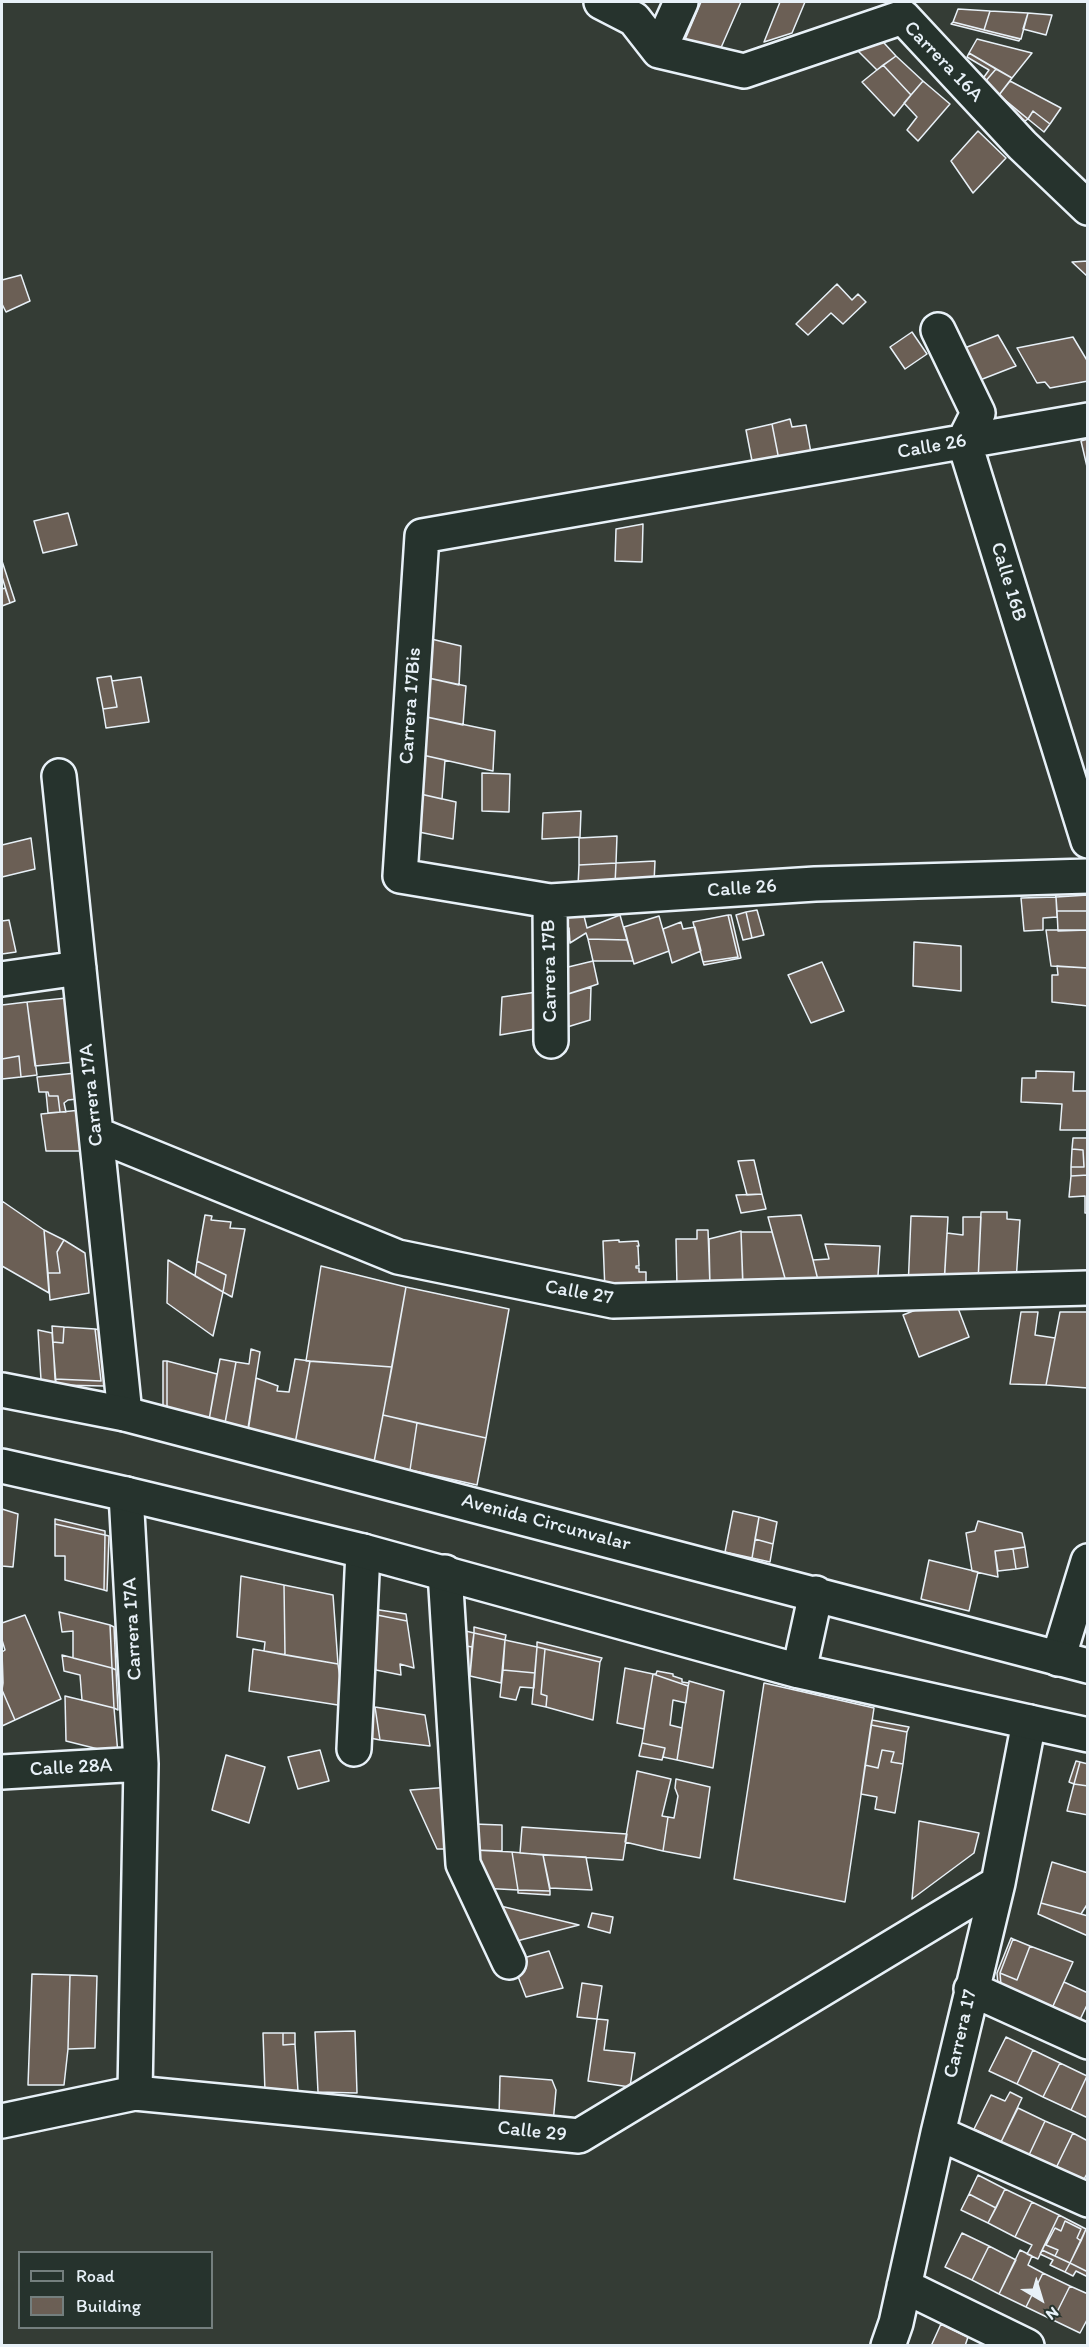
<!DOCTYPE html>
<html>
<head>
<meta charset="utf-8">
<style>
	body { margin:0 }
	#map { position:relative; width:1089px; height:2347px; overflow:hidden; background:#343c35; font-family:Itim,sans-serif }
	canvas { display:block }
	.frame { position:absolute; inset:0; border:3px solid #e8f1f8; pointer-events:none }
	.legend { position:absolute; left:18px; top:2251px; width:195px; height:78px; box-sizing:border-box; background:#26332d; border:2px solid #747f7e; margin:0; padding:8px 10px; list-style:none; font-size:18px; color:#e8f1f8 }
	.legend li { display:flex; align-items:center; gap:12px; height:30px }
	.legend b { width:30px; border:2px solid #747f7e }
	.north { position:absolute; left:1011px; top:2269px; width:60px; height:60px; -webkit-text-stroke:4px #26332d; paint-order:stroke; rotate:142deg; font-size:16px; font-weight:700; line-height:24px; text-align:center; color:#e8f1f8 }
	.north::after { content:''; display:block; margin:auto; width:21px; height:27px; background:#e8f1f8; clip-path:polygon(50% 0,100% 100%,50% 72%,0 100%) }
</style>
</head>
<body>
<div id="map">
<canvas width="1089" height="2347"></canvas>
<div class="frame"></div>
<ul class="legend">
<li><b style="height:8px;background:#26332d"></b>Road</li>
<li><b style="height:16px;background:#6b5f55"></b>Building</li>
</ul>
<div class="north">N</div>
</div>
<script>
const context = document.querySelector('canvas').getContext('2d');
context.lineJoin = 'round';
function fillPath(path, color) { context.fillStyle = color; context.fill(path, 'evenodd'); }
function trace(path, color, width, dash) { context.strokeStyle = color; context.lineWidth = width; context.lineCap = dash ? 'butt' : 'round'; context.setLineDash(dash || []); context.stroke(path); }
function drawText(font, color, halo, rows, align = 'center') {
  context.font = font + ' Itim,sans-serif'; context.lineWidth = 4.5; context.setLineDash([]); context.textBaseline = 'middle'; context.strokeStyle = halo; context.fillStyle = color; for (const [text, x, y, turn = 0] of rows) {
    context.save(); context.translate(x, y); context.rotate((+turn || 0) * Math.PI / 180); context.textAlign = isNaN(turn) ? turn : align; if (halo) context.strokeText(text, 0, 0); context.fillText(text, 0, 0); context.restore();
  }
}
const building = new Path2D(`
	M698 2H701L684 42 680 44Z
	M701 2H741L720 50 684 42Z
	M780 2H805L792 33 764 42Z
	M958 9 990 11 984 30 953 22Z
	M990 11 1028 13 1021 39 984 30Z
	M1028 13 1052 15 1046 35 1023 29Z
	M953 22 1020 39 1019 41 951 24Z
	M874 32 896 56 877 70 855 48Z
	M977 39 1032 53 1012 78 969 53Z
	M969 53 996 69 984 83 999 95 996 99 979 84 989 70 967 57Z
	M896 56 923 81 911 95 883 65Z
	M883 65 911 95 894 116 862 82Z
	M996 69 1012 78 999 95 984 83Z
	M923 81 950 104 918 141 907 130 917 117 904 103Z
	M1010 81 1061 108 1050 124 1033 111 1028 119 999 95Z
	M999 95 1018 111 1028 119 1025 121 1016 114 997 98Z
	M1033 111 1050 124 1044 132 1028 119Z
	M978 131 1006 158 973 193 951 161Z
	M1088 261V277L1072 262Z
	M21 275 30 301 6 312 2 304V280Z
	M837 284 852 300 858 294 866 302 843 324 831 313 808 335 796 324Z
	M912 332 927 354 905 369 890 347Z
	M998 335 1016 366 980 380 962 349Z
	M1073 337 1088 362V381L1050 388 1045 382 1037 383 1017 348Z
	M790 419 792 427 806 425 811 453 779 460 772 424Z
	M772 424 779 460 753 466 746 430Z
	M1088 439V471L1081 441Z
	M68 513 77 545 43 553 34 521Z
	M643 524 642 562 615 561 616 529Z
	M2 561 15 601 10 603 2 577Z
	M5 588 10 603 2 606V589Z
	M427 638 461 646 459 685 424 677Z
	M111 676 117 707 103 709 97 678Z
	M141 677 149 722 106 728 103 709 117 707 112 681Z
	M424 677 466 686 463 725 422 716Z
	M422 716 495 731 493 771 418 754Z
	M418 754 445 760 442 799 416 793Z
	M482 773 510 774 509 812 482 811Z
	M416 793 456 802 453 839 414 831Z
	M581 811 580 837 542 839 543 813Z
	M617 836 616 863 579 865V838Z
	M31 838 35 869 2 877V845Z
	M655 861 654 883 615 884 616 863Z
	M616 863 615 884 578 886 579 865Z
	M1088 892V895L1056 897 1055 893Z
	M1088 895V911H1057L1056 897Z
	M1056 897 1057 917 1043 918V930L1024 931 1021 898Z
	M757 910 764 935 752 938 746 912Z
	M1057 911H1088V930L1058 931Z
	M746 912 752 938 743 940 736 915Z
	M620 915 627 940 588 939 586 933 570 943 569 928 561 933 559 918 584 916 587 928Z
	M728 915H731L741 958 704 965 703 962 738 957Z
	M728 915 738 957 703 962 693 922Z
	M659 916 669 951 634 964 624 927Z
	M9 920 16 952 2 954V921Z
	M681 922 683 929 695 927 701 951 672 963 663 929Z
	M1046 930H1088V968L1051 966Z
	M588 939 627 940 633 961H593Z
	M914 942 961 946V991L913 986Z
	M593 961 598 984 565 995 564 968Z
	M822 962 844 1011 811 1023 788 975Z
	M1057 966 1088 968V1006L1052 1002V975H1058Z
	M591 987 590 1020 564 1028 565 995Z
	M537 992 535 1029 500 1035 502 997Z
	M67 998 75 1062 35 1066 27 1002Z
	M27 1002 37 1075 21 1077 19 1056 2 1059V1005Z
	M19 1056 21 1077 2 1079V1059Z
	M1036 1071 1074 1072 1073 1091H1088V1130H1060L1062 1104 1021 1102 1022 1078H1036Z
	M76 1073 77 1099 68 1100 64 1103 66 1112H60L58 1096H49L48 1092H39L37 1077Z
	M46 1092H48L49 1096H58L60 1112 48 1113Z
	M81 1110 86 1151H46L41 1114Z
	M1073 1138H1088V1175L1071 1176V1167H1084L1083 1150 1072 1149Z
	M1072 1149 1083 1150 1084 1167H1071Z
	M754 1160 762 1194 747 1195 738 1161Z
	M1088 1175V1213H1085V1196L1069 1197 1071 1176Z
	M762 1194 766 1209 741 1213 736 1195Z
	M2 1201 44 1230 49 1293 2 1266Z
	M981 1212H1007V1219L1020 1220 1016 1282H978Z
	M205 1215 212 1216 211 1220 231 1222 230 1228 245 1229 232 1297 223 1292 226 1275 197 1261Z
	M801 1215 813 1260 820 1288 788 1289 768 1217Z
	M911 1216 948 1217 944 1287 908 1289Z
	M963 1217H981L978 1282 944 1284 947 1233 963 1235Z
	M44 1230 64 1240 57 1252 60 1273H48Z
	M697 1230H708L710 1286 677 1287 676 1239H697Z
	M741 1231 743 1285 710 1286 709 1239Z
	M741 1232H772L788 1289 743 1291Z
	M64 1240 85 1253 89 1293 50 1300 48 1273H60L57 1252Z
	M619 1240V1242L638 1241 639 1246H637L638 1247 639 1266H636V1268H639V1272H646V1284L669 1283 668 1293 605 1291 603 1241Z
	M825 1244 880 1246 877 1290 821 1292 813 1260 829 1259Z
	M168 1260 223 1292 213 1336 167 1303Z
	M197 1261 226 1275 223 1292 195 1276Z
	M321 1266 406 1287 392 1367 306 1361Z
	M406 1287 509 1309 486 1438 383 1415Z
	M953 1295 969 1337 919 1357 903 1315Z
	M1021 1312H1038L1035 1335 1055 1338 1046 1385 1010 1384Z
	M1060 1312H1088V1388L1046 1385Z
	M52 1326 64 1327 63 1343 53 1342Z
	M64 1327 95 1329 101 1381 55 1379 53 1342 63 1343Z
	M95 1329 100 1330 105 1386 56 1385 55 1379 101 1381Z
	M38 1330 52 1333 56 1383 41 1380Z
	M251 1349 260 1352 248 1428 225 1423 236 1362 249 1364Z
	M220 1359 236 1362 225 1423 209 1420Z
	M295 1359 310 1361 295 1444 248 1432 256 1378 278 1386 277 1391 289 1392Z
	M163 1361H167V1410L163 1413Z
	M167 1361 217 1374 209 1420 167 1410Z
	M310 1361 392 1367 374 1462 295 1444Z
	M383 1415 417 1423 410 1470 374 1462Z
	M417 1423 486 1438 477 1485 410 1470Z
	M2 1509 18 1514 13 1567 2 1566Z
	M733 1511 759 1517 752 1558 725 1552Z
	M759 1517 777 1522 773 1544 755 1539Z
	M55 1519 105 1531V1535L55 1524Z
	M978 1521 1022 1533 1025 1547 995 1551 998 1577 972 1571 966 1533 975 1531Z
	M55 1524 105 1535 104 1590 65 1580V1556H55Z
	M105 1535 109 1536 107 1591 104 1590Z
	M755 1539 773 1544 770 1562 752 1558Z
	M1025 1547 1028 1567 1016 1569 1013 1549Z
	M1013 1549 1016 1569 998 1571 995 1551Z
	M929 1560 978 1572 969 1611 921 1599Z
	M241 1576 284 1585 285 1655 264 1651 265 1642 237 1637Z
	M284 1585 333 1595 338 1664 285 1655Z
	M366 1608 406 1614 407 1621 367 1613Z
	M59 1612 110 1625 112 1668 73 1658V1631L62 1632Z
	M367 1613 407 1621 414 1668 400 1664 401 1675 376 1670Z
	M25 1615 61 1699 15 1720 2 1690 3 1683 2 1652 5 1650 2 1640V1623Z
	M110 1625 114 1627 116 1670 112 1668Z
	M474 1627 506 1635 505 1640 474 1633Z
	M453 1628 474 1633 472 1647 455 1644Z
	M474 1633 505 1640 501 1683 470 1676Z
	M505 1640 537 1647 535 1673 503 1670Z
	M537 1642 602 1658 600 1662 537 1647Z
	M455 1644 472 1647 470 1676 458 1673Z
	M537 1647 545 1649 541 1694 547 1696 546 1707 532 1704Z
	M253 1649 338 1664 344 1706 249 1691Z
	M545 1649 600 1662 593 1720 546 1707 547 1696 541 1694Z
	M62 1655 112 1668 114 1708 82 1700 80 1675 64 1671Z
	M112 1668 116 1670 118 1710 114 1708Z
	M625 1668 653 1674 644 1729 617 1723Z
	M503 1670 535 1673 534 1688 520 1687 516 1700 500 1697Z
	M657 1671 673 1674V1676L682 1679V1682L689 1683 688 1686 653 1674H656Z
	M653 1674 688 1686 686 1703 673 1700 670 1725 682 1728 677 1760 663 1757 665 1748 642 1743Z
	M689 1681 724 1691 713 1768 677 1760Z
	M764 1683 874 1708 845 1902 734 1879Z
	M2 1690 15 1720 2 1726Z
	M65 1696 114 1708 118 1754 66 1741Z
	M365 1705 375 1707 380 1740 370 1738Z
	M375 1707 425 1715 430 1746 380 1740Z
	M872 1720 909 1727 907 1732 871 1725Z
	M871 1725 907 1732 903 1764 891 1762 894 1752 882 1750 878 1768 865 1765Z
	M642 1743 665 1748 662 1760 639 1756Z
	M320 1750 329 1781 298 1789 288 1757Z
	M882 1750 894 1752 891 1762 903 1764 895 1813 875 1809 877 1797 861 1794 865 1765 878 1768Z
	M226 1755 265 1767 249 1823 212 1810Z
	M1076 1761 1080 1762 1074 1784 1069 1782Z
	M1080 1762 1088 1764V1786L1074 1784Z
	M637 1771 671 1779 662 1816 668 1817 663 1851 625 1842Z
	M676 1779 710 1787 700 1858 663 1851 668 1817 674 1818 678 1796 675 1788Z
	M1074 1784 1088 1786V1815L1067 1811Z
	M451 1787 448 1849H437L410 1790Z
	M919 1821 979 1833 974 1853 912 1899Z
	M474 1824 502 1825V1851L474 1850Z
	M522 1827 627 1834 623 1860 520 1853Z
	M474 1850 512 1852 518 1890 481 1888Z
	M512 1852 543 1855 550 1891 518 1890Z
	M543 1855 586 1857 592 1890 550 1888Z
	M1052 1862 1088 1873V1903L1081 1914 1041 1903Z
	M518 1890 550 1891V1895L518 1893Z
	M484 1902 579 1925 505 1944Z
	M1041 1903 1088 1916V1936L1038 1914Z
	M592 1913 613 1917 610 1933 588 1927Z
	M1011 1938 1013 1939 1000 1973 1002 1997 999 1999 997 1973Z
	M1013 1939 1030 1946 1017 1980 1000 1973Z
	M1030 1946 1073 1962 1048 2017 1002 1997 1000 1973 1017 1980Z
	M549 1951 563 1988 526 1997 512 1961Z
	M32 1974 70 1975 68 2049 64 2085H28Z
	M70 1975 97 1976 95 2048 68 2049Z
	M1064 1982 1088 1993V2003L1075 2030 1048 2017Z
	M582 1983 602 1986 597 2019 577 2017Z
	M597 2019 608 2020 604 2050 635 2053 630 2087 588 2081Z
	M355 2031 357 2093 318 2092 315 2032Z
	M263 2033H283V2045L295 2044 298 2091 265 2092Z
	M283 2033H295V2044L283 2045Z
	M1006 2037 1033 2050 1017 2084 989 2071Z
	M1033 2050 1060 2063 1043 2097 1017 2084Z
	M1060 2063 1087 2076 1071 2110 1043 2097Z
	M500 2076 552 2080 556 2090 553 2123 499 2118Z
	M1087 2076H1088V2118L1071 2110Z
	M1010 2092 1022 2098 1001 2142 974 2129 991 2095 1005 2101Z
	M1018 2108 1045 2121 1029 2155 1001 2142Z
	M1045 2121 1073 2133 1056 2168 1029 2155Z
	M1073 2133 1088 2141V2172L1083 2181 1056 2168Z
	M978 2175 1005 2189 996 2208 969 2194Z
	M1005 2189 1032 2202 1015 2237 988 2223Z
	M969 2194 996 2208 988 2223 961 2210Z
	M1032 2202 1059 2215 1038 2259 1027 2254 1032 2245 1015 2237Z
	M1059 2215 1086 2229 1081 2241 1077 2238 1081 2229 1065 2221 1061 2231 1055 2228 1046 2245 1058 2250 1055 2256 1042 2250Z
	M1065 2221 1081 2229 1077 2238 1081 2241 1070 2263 1055 2256 1058 2250 1046 2245 1055 2228 1061 2231Z
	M1086 2229H1088V2272L1070 2263Z
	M962 2233 989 2246 972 2280 945 2267Z
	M989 2246 1016 2260 999 2294 972 2280Z
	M1020 2250 1032 2256 1028 2265 1043 2273 1026 2307 999 2294Z
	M1042 2250 1070 2263 1065 2272 1050 2265 1053 2260 1040 2254Z
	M1070 2263 1088 2272V2277L1076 2271 1073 2276 1065 2272Z
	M1043 2273 1070 2286 1053 2320 1026 2307Z
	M1070 2286 1088 2294V2318L1080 2333 1053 2320Z
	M941 2324 968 2337 965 2346H931Z`);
const minor = new Path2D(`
	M601 2 634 19 659 51
	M659 51 744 71 903 17 1022 145 1088 208
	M659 51 681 2
	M938 330 978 413 964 441 1088 841
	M1088 420 422 536 400 876 550 901 815 884 1088 876
	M59 776 125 1414
	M550 901 551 1041
	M2 979 79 968
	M96 1134 398 1257 613 1301 1088 1288
	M126 1494 141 1764 135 2093
	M445 1572 463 1864 509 1962
	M1058 1659 1088 1561
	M354 1749 363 1551
	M2 1772 141 1764
	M971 1989 1088 2042
	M2 2121 135 2093 579 2136 998 1883
	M938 2133 1088 2200
	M904 2286 1027 2346
	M888 2346 896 2323 938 2133 998 1883 1029 1722`);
const major = new Path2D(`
	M2 1390 125 1414 1088 1666
	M2 1466 126 1494 363 1551 799 1671 1088 1735
	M799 1671 816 1593`);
const streetNames = [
	["Carrera 16A",943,62,46],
	["Calle 26",932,447,-10],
	["Calle 16B",1008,582,73],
	["Carrera 17Bis",411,706,-86],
	["Calle 26",742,889,-4],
	["Carrera 17B",550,971,-91],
	["Carrera 17A",92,1095,-96],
	["Calle 27",579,1293,10],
	["Avenida Circunvalar",546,1523,15],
	["Carrera 17A",133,1629,-93],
	["Calle 28A",71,1768,-3],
	["Carrera 17",961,2034,-77],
	["Calle 29",532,2132,6]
];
fillPath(building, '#6b5f55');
trace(building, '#e8f1f8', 1.5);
trace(minor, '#e8f1f8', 38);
trace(major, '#e8f1f8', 38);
trace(minor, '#26332d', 33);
trace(major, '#26332d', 33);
drawText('20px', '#e8f1f8', '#26332d', streetNames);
</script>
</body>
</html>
